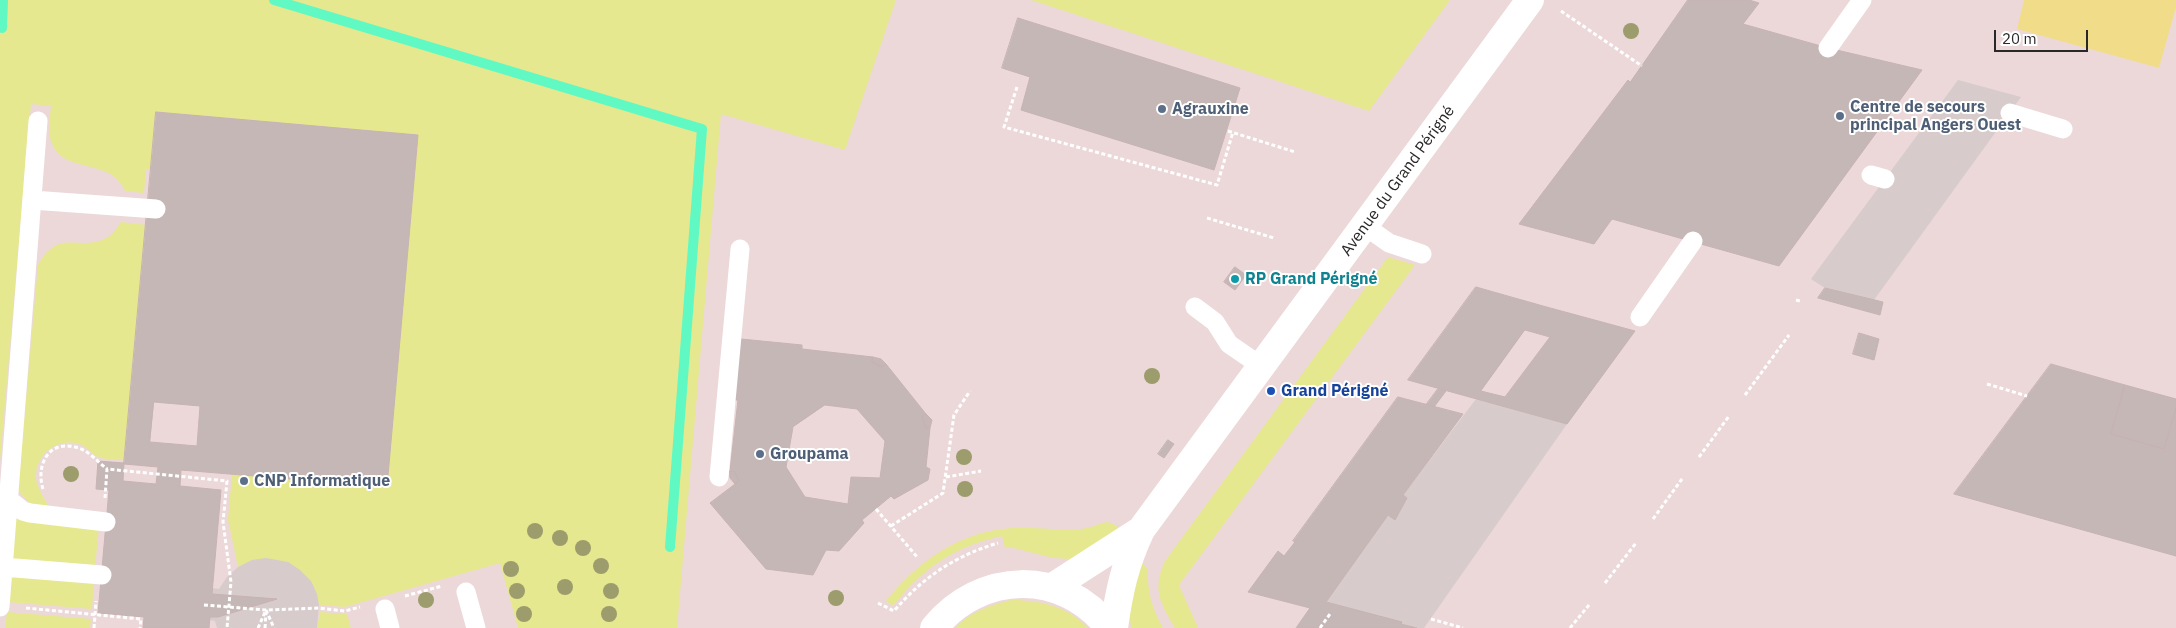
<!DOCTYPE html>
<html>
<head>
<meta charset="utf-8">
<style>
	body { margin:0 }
	#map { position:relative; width:2176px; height:628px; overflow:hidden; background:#ecd8d9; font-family:"IBM Plex Sans",sans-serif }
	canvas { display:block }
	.scale { position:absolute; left:1994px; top:30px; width:94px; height:22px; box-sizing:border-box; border:2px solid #282828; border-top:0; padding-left:6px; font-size:15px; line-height:18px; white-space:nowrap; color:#282828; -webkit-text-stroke:4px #fff; paint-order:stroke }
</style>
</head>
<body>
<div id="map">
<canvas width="2176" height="628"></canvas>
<div class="scale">20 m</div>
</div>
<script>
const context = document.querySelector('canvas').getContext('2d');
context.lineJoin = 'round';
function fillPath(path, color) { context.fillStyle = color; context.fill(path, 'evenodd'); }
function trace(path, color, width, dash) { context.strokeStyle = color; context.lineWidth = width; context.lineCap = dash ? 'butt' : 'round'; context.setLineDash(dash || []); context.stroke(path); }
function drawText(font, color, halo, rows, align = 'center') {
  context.font = font + ' "IBM Plex Sans",sans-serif'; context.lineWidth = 4; context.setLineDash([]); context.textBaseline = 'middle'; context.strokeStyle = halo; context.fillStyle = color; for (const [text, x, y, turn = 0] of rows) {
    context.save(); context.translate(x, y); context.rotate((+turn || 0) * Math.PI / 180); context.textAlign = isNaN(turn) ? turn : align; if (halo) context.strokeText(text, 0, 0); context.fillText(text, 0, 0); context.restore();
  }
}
const green = new Path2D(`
	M0 0H896L845 150 721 114 677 628H518L500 563 345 607 319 605 314 587 252 560 238 567 228 520 232 474 387 487 418 135 156 112 151 168 146 170 144 193 125 191C111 156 62 176 51 141 47 131 50 117 51 106L31 104 0 461Z
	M1031 0H1450L1369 111Z
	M121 222 146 225 125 460C116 459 105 460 98 457 91 454 87 446 79 444 55 436 31 459 37 483 40 493 47 502 51 511L30 504 18 490 38 265C58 228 79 251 104 239 112 236 116 229 121 222Z
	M1388 257 1415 265 1179 585 1198 628H1175C1160 603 1152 589 1165 561Z
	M15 519 99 527 95 568 11 560Z
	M1107 522 1118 526 1114 535 1070 559 1053 558 1014 548H1005L1002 536C954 547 924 567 893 606L886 601C917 562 960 531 1012 528 1034 527 1058 531 1081 529 1090 528 1099 524 1107 522Z
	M1139 560 1148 569C1147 592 1152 608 1163 628H1131L1129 610Z
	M10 574 94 581 92 609 7 602Z
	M1011 600C1039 600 1068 606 1088 628H955C969 612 991 605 1011 600Z
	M7 612 91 619 90 628H5Z
	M320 612 347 614 351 628H317Z`);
const pitch = new Path2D(`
	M2024 0H2176V7L2159 68 2017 29Z`);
const plaza = new Path2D(`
	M1958 80 2021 97 1874 300 1825 288 1811 279Z
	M1476 399 1567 424 1424 628H1417L1326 602 1388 515 1395 520 1407 498 1403 495Z
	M266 558 288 562 300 570 311 581 317 594 319 605 317 628H217L215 621 210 620 212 588 219 589 227 577 238 567 252 560Z`);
const stream = new Path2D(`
	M274 0 702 129 670 547
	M2 28 3 0`);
const building = new Path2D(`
	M1688 0H1749L1759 3 1743 24 1828 48 1922 70 1779 266 1612 219 1594 244 1519 224 1628 80 1630 82Z
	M1018 18 1240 88 1214 170 1021 110 1030 77 1002 68Z
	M156 112 418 135 387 487 181 470 180 486 221 490 212 594 277 599 218 617H210L209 628H143L144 617 98 613 109 490 96 489 98 461 124 463 123 481 156 484 158 467 124 464ZM154 402 200 406 197 446 150 442Z
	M1235 267 1246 275 1235 290 1224 282Z
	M1476 287 1543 306 1635 331 1567 424 1408 380ZM1525 330 1550 337 1505 397 1481 391Z
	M1825 288 1883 302 1880 315 1818 298Z
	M1859 333 1879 339 1874 360 1853 354Z
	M741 339 802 345V349L873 357 872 362 882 367 886 364 926 414 922 418 926 428H930L926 467 930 469 928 480 894 499 891 496 862 520 864 523 839 551 826 550 813 575 766 569 710 503 739 481 734 471H730L738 400H734ZM825 405 857 409 885 441 880 478 851 477 848 504 805 497 786 467 793 427Z
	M873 357 881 359 886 364 882 367 872 362Z
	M2051 364 2125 385 2111 434 2164 449 2176 408V556L1954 494Z
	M2125 385 2176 399V408L2164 449 2111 434Z
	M1438 389 1446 391 1434 407 1426 405Z
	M1398 397 1463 414 1403 495 1407 498 1395 520 1388 515 1326 602 1402 622 1401 624 1417 628H1296L1310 608 1248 592 1278 551 1284 556 1295 542 1293 541Z
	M926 414 932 420 930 428H926L922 418Z
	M1168 440 1174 444 1164 458 1158 454Z
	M730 471H734L739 481 735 484 730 478Z`);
const path = new Path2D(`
	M1561 11 1642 66
	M1017 87 1004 127 1217 185 1233 132
	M1228 131 1295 152
	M1207 218 1274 238
	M1796 300 1800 301
	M1987 384 2027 396
	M1745 395 1789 335
	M1699 457 1729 416
	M946 477 981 471
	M43 489C36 467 47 440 75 447 87 449 98 462 107 469
	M105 498 107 469 227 481 223 522 231 582 227 628
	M876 509 918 558
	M1653 519 1682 479
	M891 526 943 493 954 415 970 391
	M1605 583 1636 543
	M405 596 442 586
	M878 603 894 611C923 577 955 556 998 543
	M204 605 266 610 319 608 345 611 360 607
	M26 608 141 619 140 628
	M266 610 274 628
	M1431 619 1463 628
	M94 628 96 601
	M258 628 266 610
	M265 628 266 613
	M1320 628 1330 614
	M1570 628 1589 605`);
const service = new Path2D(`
	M1828 48 1862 0
	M2010 113 2063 129
	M1871 175 1885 179
	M32 200 156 209
	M1365 226 1389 243 1422 254
	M1195 307 1215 322 1229 344 1261 366
	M1640 317 1693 241
	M719 477 740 249
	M8 499 23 511 30 513 106 522
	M3 567 102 575
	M466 592 476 628
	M0 607 38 121
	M385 609 390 628`);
const tertiary = new Path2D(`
	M1051 588 1141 530
	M934 628C980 571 1063 568 1109 628
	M1114 628C1119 591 1125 564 1141 530L1530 0`);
const trees = [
	[1631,31],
	[1152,376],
	[964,457],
	[71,474],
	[965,489],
	[535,531],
	[560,538],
	[583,548],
	[601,566],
	[511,569],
	[565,587],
	[517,591],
	[611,591],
	[836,598],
	[426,600],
	[524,614],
	[609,614]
];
const markers = [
	[1162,109,5,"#5c6f8a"],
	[1840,116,5,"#5c6f8a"],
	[1235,279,5,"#0f9aa8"],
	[1271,391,5,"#1a4fb4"],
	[760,454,5,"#5c6f8a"],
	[244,481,5,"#5c6f8a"]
];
const serviceNames = [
	["Centre de secours",1850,107],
	["principal Angers Ouest",1850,125],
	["Agrauxine",1172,109],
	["Groupama",770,454],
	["CNP Informatique",254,481]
];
const streetNames = [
	["Avenue du Grand Périgné",1398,181,-54]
];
const cultureNames = [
	["RP Grand Périgné",1245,279]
];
const transitNames = [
	["Grand Périgné",1281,391]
];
fillPath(green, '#e5e88f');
fillPath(pitch, '#f1dd89');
fillPath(plaza, '#d7cbcb');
trace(stream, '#60f9c3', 10);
fillPath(building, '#c6b7b7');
trace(building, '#c7b2b2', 1);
trace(path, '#fff', 3, [4, 2.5]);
trace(service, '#fff', 19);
trace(tertiary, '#fff', 28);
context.fillStyle = '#9c9c6c';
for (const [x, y] of trees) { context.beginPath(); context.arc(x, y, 8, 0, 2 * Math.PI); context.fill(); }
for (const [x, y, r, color] of markers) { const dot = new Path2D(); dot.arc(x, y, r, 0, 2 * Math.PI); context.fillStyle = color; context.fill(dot); trace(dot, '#fff', 2); }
drawText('bold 16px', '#4e5e75', '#fff', serviceNames, 'left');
drawText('16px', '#282828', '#fff', streetNames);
drawText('bold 16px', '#0d838f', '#fff', cultureNames, 'left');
drawText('bold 16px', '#164399', '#fff', transitNames, 'left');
</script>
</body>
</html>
